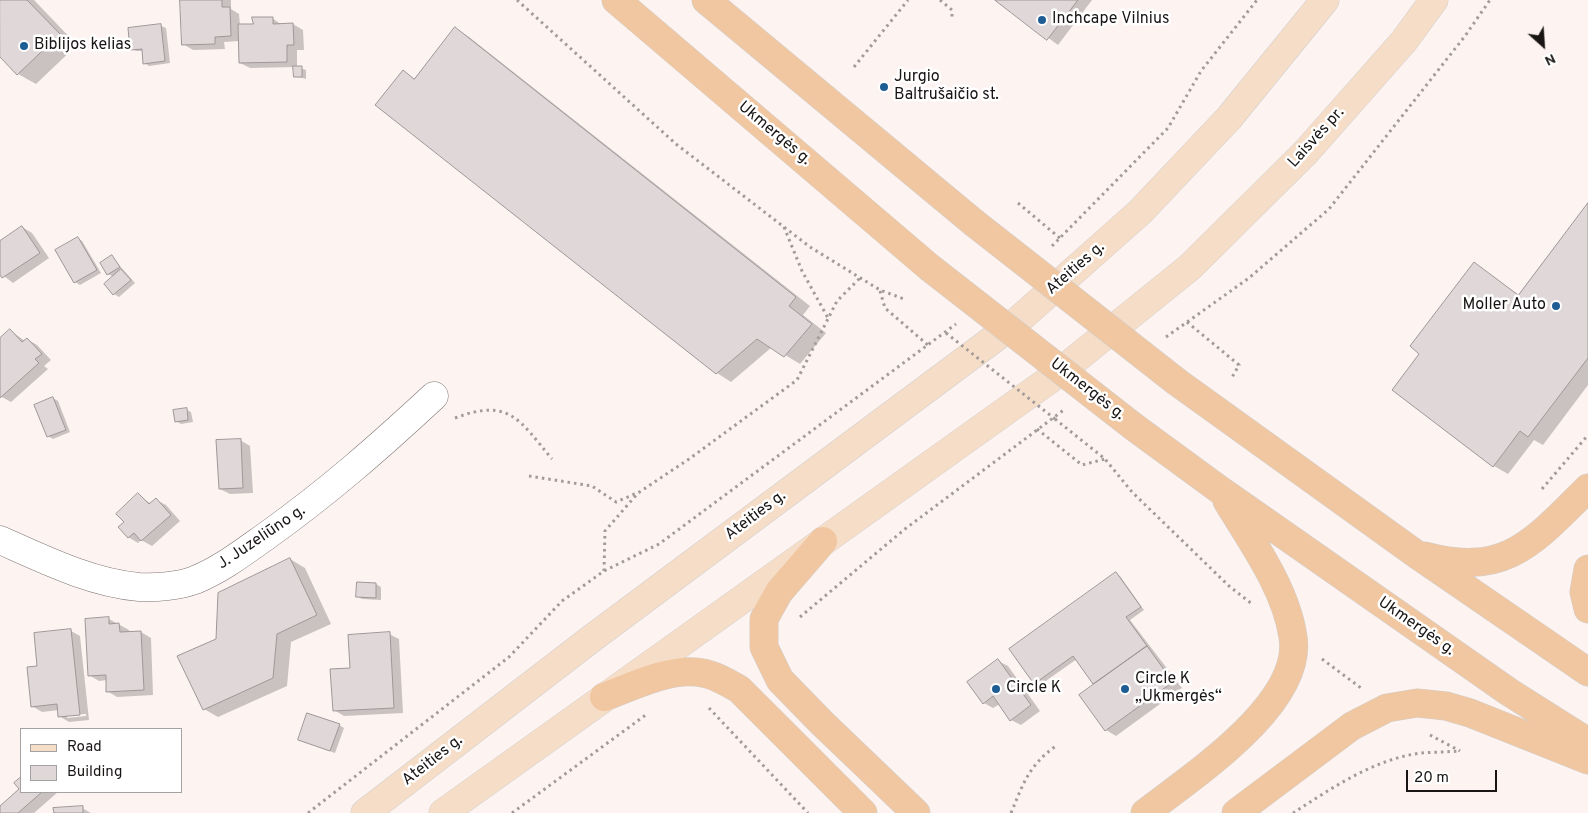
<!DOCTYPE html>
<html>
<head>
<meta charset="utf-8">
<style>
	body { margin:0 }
	#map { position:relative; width:1588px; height:813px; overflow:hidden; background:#fdf3f1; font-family:Overpass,sans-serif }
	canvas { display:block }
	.legend { position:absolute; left:20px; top:728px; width:162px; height:65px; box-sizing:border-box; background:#fff; border:1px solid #a3a1a1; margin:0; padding:6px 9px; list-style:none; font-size:15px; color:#181514 }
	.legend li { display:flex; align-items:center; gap:10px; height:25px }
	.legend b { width:25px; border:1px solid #a3a1a1 }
	.north { position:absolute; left:1518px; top:20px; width:50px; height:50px; -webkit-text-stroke:4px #fff; paint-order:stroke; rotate:154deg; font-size:14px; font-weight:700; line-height:20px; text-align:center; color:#181514 }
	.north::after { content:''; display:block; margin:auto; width:18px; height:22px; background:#181514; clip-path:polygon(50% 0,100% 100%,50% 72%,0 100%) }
	.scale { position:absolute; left:1406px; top:770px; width:91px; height:22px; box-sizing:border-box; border:2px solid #181514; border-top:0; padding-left:6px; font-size:15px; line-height:18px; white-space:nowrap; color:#181514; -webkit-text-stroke:4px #fff; paint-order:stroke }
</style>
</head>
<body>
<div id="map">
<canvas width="1588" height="813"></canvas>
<ul class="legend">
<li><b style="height:6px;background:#f6ddc7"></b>Road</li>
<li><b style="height:14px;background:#e0d7d8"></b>Building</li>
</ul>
<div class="north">N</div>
<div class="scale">20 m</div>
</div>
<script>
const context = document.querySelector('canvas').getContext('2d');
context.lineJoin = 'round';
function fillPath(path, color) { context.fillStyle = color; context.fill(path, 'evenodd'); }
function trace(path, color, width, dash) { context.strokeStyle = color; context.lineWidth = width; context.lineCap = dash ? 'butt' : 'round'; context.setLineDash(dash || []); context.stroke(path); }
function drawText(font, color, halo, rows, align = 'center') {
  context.font = font + ' Overpass,sans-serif'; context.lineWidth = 5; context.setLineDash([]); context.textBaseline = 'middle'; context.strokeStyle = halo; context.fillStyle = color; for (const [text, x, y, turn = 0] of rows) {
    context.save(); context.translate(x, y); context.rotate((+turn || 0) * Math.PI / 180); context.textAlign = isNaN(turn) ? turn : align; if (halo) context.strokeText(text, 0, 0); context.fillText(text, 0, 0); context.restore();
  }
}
const shadow = new Path2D(`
	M0 0H34L77 45 36 84 18 74 0 55Z
	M181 0H231V9L239 14 240 26H254L272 18 282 25 293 24 303 30 304 50H297V67L306 70V79L295 76V67L250 68 240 63 239 41 224 42 225 49 193 50 183 44Z
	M997 0H1092L1058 45Z
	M161 26 166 28 170 63 149 66 144 63 143 51H136L132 49 129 29Z
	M455 28 469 37 810 306 803 315 826 333 800 364 772 347 731 382 717 373 403 72 415 79Z
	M1588 205V385L1543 445 1534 440 1508 474 1494 466 1393 390 1421 353 1474 264 1519 295Z
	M22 227 32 233 49 258 13 283 0 273V242Z
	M78 238 82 241 101 273 80 285 75 282Z
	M112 257 135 283 119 297 114 294V277L108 274Z
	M11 331 25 341 27 339 37 345 51 360 44 366 48 369 11 402 0 396V340Z
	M53 398 58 401 70 432 53 439 48 436Z
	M187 410 191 412 193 422 181 424 176 421Z
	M240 440 250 446 253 493 230 494 220 489Z
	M139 495 151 504 156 500 166 505 180 521 152 546 141 540 138 543 128 537 125 522Z
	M290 559 305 568 331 624 291 642 287 686 218 717 204 709 217 640Z
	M1116 574 1120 576 1144 610 1130 620 1182 688 1116 736 1106 730 1081 695 1096 684 1077 659 1040 685 1035 683Z
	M358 584H376L381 587V600L362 599 358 597Z
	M109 619 129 630V633L141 632 151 638 153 695 117 697 107 691V680L99 681 89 675Z
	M71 631 80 636 89 720 69 722 59 716V710L42 712 32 706 39 667ZM86 714V716L67 718V715Z
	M389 634 399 639 403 713 344 716 334 710 351 669Z
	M998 661 1008 666 1040 711 1021 725 1011 720 1000 704 993 708 984 703Z
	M339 725 344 728 335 753 304 742Z
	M21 778V792H58L34 813H1L0 808 21 789 16 783Z
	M82 808 91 813H55Z`);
const building = new Path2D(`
	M0 0H27L60 34 17 75 0 57Z
	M180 0H222V7H230L231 36 215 37V44L182 45Z
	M995 0H1078L1047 40Z
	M252 17H273V24L293 23 294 45H287V62L239 63 238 24H253Z
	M161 24 165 61 143 64 142 49 130 50 128 28Z
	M455 27 796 297 789 306 812 324 784 357 757 339 716 374 375 105 403 70 414 79Z
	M293 66H302V77H294Z
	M1588 203V358L1528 437 1520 431 1493 467 1392 390 1419 354 1410 346 1474 262 1518 295Z
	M22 226 40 253 2 278 0 275V241Z
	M78 237 97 270 74 283 55 250Z
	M112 255 120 267 107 275 100 263Z
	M121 269 131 280 113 295 104 284Z
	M10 329 22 342 27 338 42 354 35 359 39 363 0 398V338Z
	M53 397 66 430 47 437 34 405Z
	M187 408 188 420 175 422 173 410Z
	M241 439 243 488 219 489 216 440Z
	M138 493 149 504 156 498 171 515 141 541 134 533 128 538 118 527 124 522 116 514Z
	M290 558 317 615 277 634 273 678 203 710 177 656 216 639 218 593Z
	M1116 572 1141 607 1126 617 1147 646 1093 684 1073 656 1034 684 1009 649Z
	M357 582 376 583V598L356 597Z
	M109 617V624L119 623 120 632 141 631 144 690 106 692V675L88 676 85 619Z
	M71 629 80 715 58 717 57 704 31 707 27 667 37 666 34 633Z
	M390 632 394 708 333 711 330 669 350 668 348 635Z
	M1147 646 1173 682 1105 731 1079 695Z
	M998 659 1031 705 1010 721 993 696 983 704 967 682Z
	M307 713 340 724 330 751 298 740Z
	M21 777V792H42L18 813H0V806L19 789 14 783Z
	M83 806V813H54L53 808Z`);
const path = new Path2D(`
	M517 0 676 144 810 247 880 290 904 299
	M940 0 952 10V19
	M854 67 908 0
	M1018 203 1061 239
	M784 227 802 271 828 318
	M1052 246 1168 128 1201 71 1257 0
	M880 291 885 308 929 346
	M1187 322 1239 365 1231 379
	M1166 337 1249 278 1329 209 1465 36 1490 0
	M455 418C510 397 520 421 552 459
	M1055 419 1105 459 1132 492 1229 586 1252 604
	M1037 429 1082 465 1105 459
	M529 476 592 486 616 502 637 493
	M1542 489 1588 435
	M604 571 605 531 638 493 689 459 797 380 837 301 860 278
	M800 617 905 529 1065 409
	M1322 659 1361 688
	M709 708 808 813
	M1430 735 1460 751
	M308 813 509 657 562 601 604 571 659 544 956 324
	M512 813 647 714
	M1011 813C1023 784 1029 765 1056 746
	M1293 813C1332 788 1374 759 1421 753 1434 752 1447 752 1460 751`);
const street = new Path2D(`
	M0 540C43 559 91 583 139 587 156 588 179 586 195 580 222 569 245 551 269 534 329 491 379 447 434 396`);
const primary = new Path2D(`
	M365 813 591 639 1015 323 1140 212 1229 118 1325 0
	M443 813 1056 375 1190 267 1306 152 1404 41 1434 0`);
const highway = new Path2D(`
	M616 0 929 267
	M706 0 973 222
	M1177 382 1416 554 1588 672
	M1134 427 1220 490 1509 692 1588 742
	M823 541 779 592 764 619V647L780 680 822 723 916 813
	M1425 556C1507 578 1534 541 1588 488
	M1588 569 1584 592 1588 609
	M604 697C631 687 667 669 696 672 712 673 726 682 739 689L863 813
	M1145 813C1191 777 1304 704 1293 637 1286 589 1252 542 1227 501
	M1236 813 1352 726 1387 708 1417 703 1446 706 1470 713 1588 760`);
const pathBridge = new Path2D(`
	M946 333 1055 419`);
const highwayBridge = new Path2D(`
	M973 222 1177 382
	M929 267 1134 427`);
const markers = [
	[1042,20,5,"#1e5d93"],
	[24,46,5,"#1e5d93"],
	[884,87,5,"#1e5d93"],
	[1556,306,5,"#1e5d93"],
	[996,689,5,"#1e5d93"],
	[1125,689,5,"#1e5d93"]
];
const poiNames = [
	["Inchcape Vilnius",1052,20],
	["Biblijos kelias",34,46],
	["Jurgio",894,78],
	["Baltrušaičio st.",894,96],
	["Moller Auto",1546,306,"right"],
	["Circle K",1135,680],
	["„Ukmergės“",1135,698],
	["Circle K",1006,689]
];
const streetNames = [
	["Ukmergės g.",774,134,40],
	["Laisvės pr.",1317,138,-48],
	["Ateities g.",1076,269,-41],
	["Ukmergės g.",1087,390,38],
	["Ateities g.",756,516,-37],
	["J. Juzeliūno g.",262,538,-34],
	["Ukmergės g.",1416,627,35],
	["Ateities g.",433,761,-38]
];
fillPath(shadow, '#0003');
fillPath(building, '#e0d7d8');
trace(building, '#9f9698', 1);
trace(street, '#7e7674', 29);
trace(primary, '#d1d0d0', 29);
trace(highway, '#d1d0d0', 29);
trace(path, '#a29b99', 3, [2.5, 4]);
trace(street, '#fff', 28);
trace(primary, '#f6ddc7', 28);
trace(highway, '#f0c7a1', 28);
trace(highwayBridge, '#d1d0d0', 29, []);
trace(pathBridge, '#a29b99', 3, [2.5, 4]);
trace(highwayBridge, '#f0c7a1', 28);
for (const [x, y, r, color] of markers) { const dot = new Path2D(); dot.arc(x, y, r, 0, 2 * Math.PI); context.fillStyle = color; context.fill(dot); trace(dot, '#fff', 2); }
drawText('16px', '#181514', '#fff', poiNames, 'left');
drawText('16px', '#181514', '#fff', streetNames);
</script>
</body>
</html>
